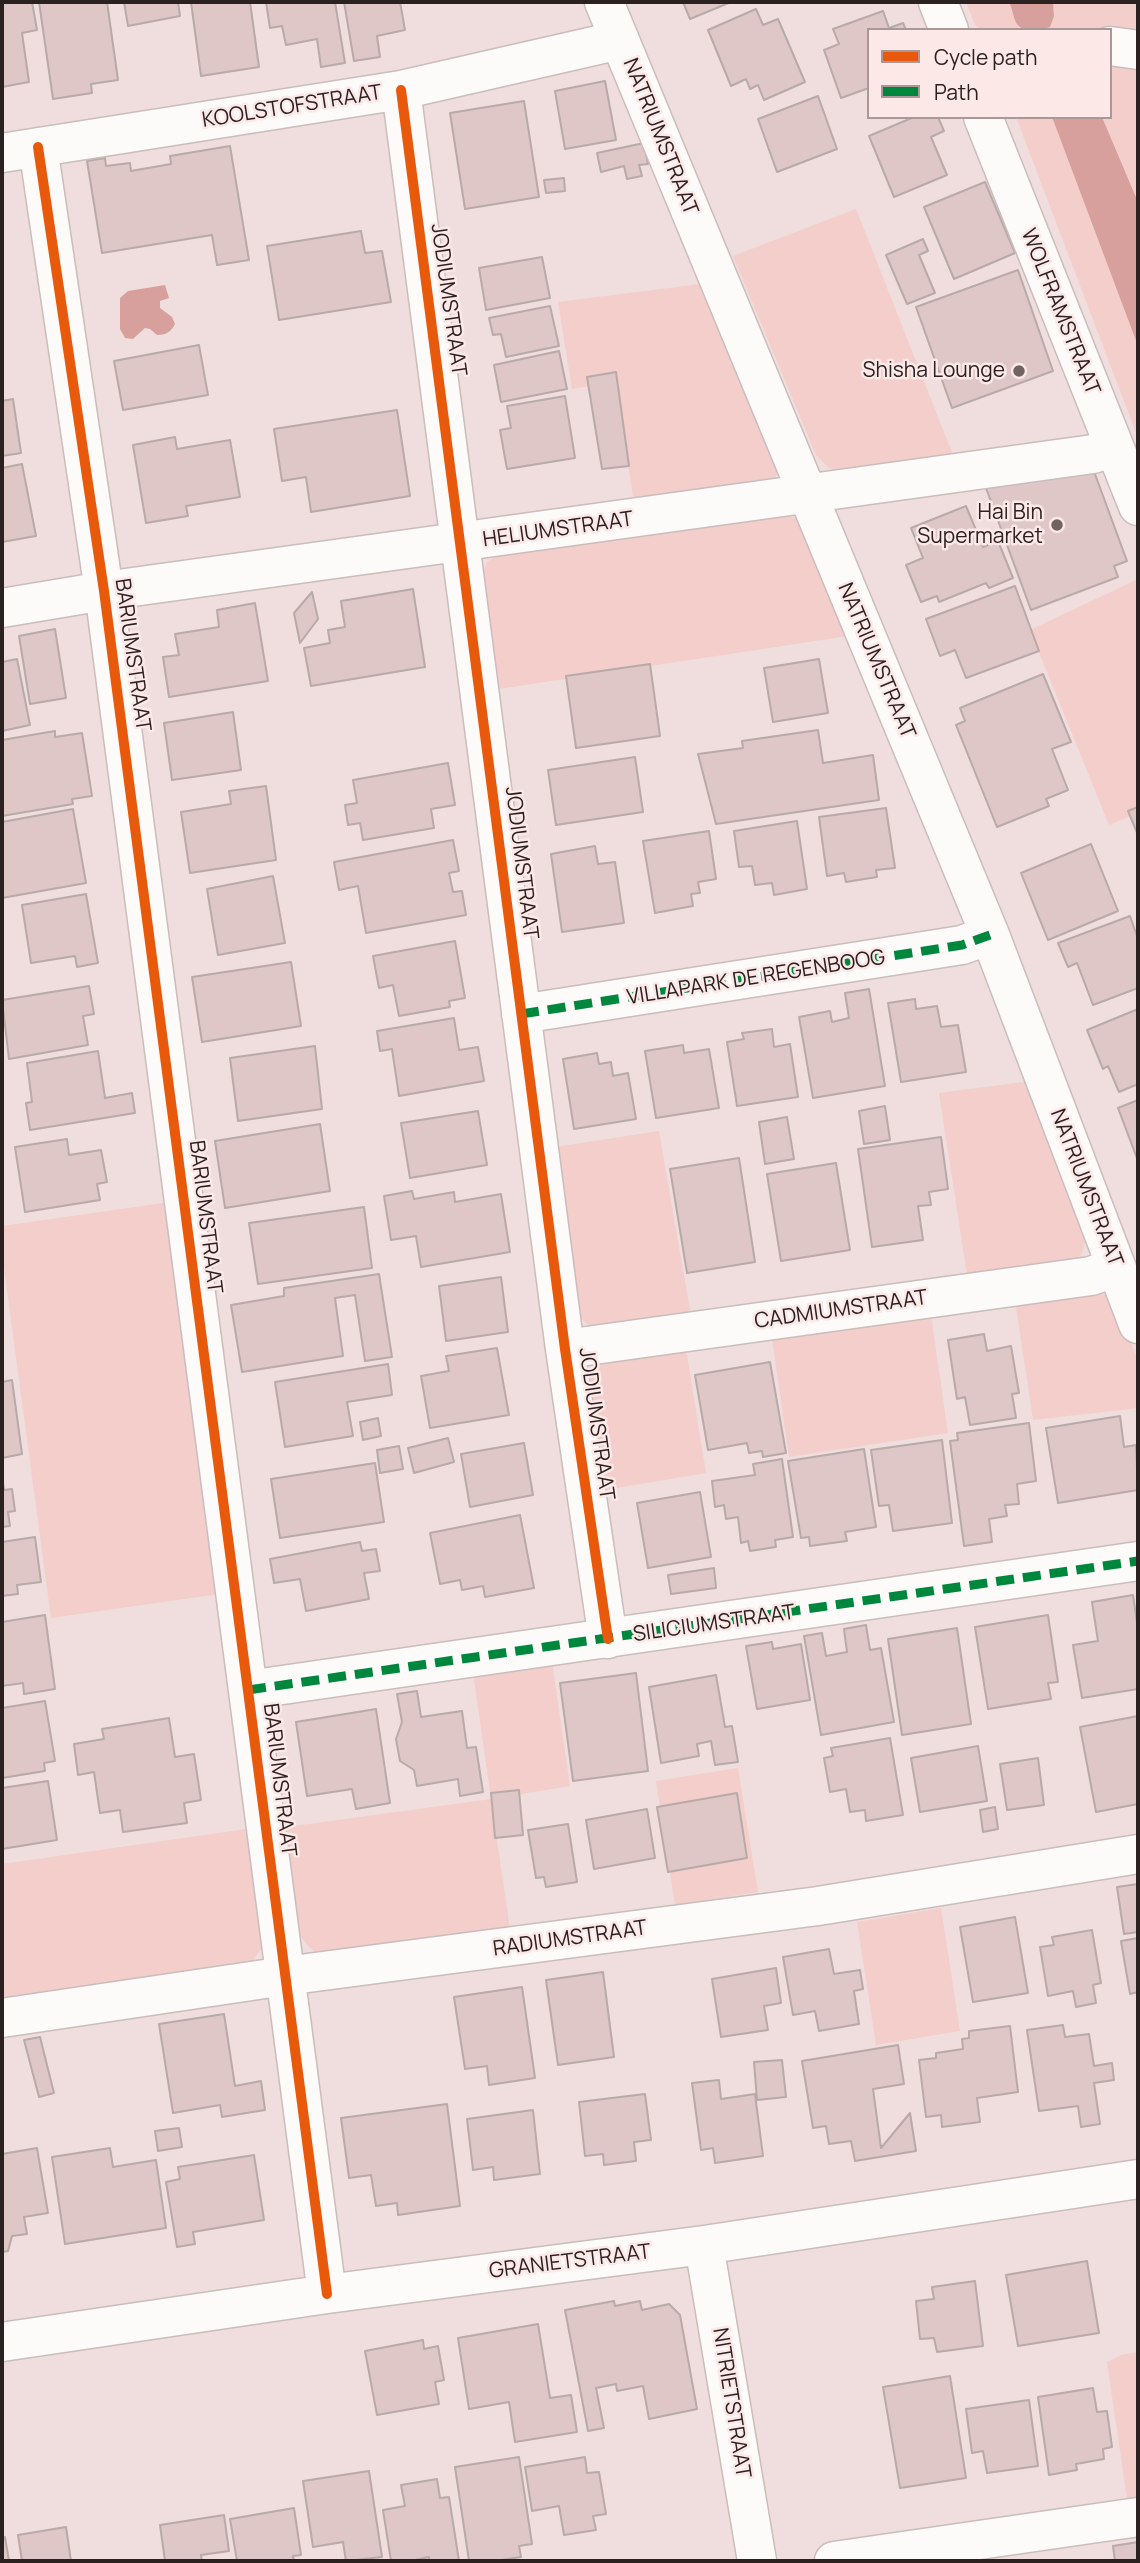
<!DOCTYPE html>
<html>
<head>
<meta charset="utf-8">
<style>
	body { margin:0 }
	#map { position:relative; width:1140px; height:2563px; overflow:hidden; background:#efdedd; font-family:Manrope,sans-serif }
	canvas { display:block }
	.frame { position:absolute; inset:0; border:4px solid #2b2120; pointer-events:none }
	.legend { position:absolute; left:867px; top:28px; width:245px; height:91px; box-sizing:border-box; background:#fbe8e7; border:2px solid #a89897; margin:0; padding:9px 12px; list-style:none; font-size:21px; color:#2b2120 }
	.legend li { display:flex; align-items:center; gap:14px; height:35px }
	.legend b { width:35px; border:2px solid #a89897 }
</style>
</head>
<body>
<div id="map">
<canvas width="1140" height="2563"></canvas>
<div class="frame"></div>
<ul class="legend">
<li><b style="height:9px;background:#e8590c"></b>Cycle path</li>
<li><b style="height:9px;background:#00873e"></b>Path</li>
</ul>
</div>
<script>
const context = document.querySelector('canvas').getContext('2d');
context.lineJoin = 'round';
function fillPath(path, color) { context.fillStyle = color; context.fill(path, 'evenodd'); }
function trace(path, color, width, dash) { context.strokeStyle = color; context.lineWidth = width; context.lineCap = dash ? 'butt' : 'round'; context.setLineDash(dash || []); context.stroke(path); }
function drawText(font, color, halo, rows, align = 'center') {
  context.font = font + ' Manrope,sans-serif'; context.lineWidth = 5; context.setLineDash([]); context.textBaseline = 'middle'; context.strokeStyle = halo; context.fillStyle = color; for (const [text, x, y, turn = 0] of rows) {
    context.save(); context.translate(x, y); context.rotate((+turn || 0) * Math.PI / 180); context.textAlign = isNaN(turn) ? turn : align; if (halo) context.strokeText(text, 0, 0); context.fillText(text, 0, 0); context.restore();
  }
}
const green = new Path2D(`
	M966 2H1009L1018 27 1022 30H982L975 25Z
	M1053 2H1138V41L1110 30H1042L1050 26 1054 16Z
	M1110 63 1138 64V202L1102 117H1110Z
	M1016 117H1052L1138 346V438Z
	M856 209 955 460 844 474 828 467 816 455 733 256Z
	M717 282 780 470 772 483 634 504 616 382 572 389 558 302Z
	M781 513 801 520 855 635 492 690 479 582 487 562 504 551Z
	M1138 579V813L1109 825 1030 630Z
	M1031 1081 1087 1237 1081 1255 1068 1265 968 1281 939 1093Z
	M659 1131 691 1316 602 1330 589 1325 576 1315 549 1148Z
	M170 1202 219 1594 51 1618 2 1253V1226Z
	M1088 1290 1109 1296 1120 1314 1138 1361V1408L1033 1420 1015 1300Z
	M930 1308 948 1433 789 1457 771 1332Z
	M685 1343 706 1473 599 1491 585 1395 588 1376 600 1362Z
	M552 1662 570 1786 491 1799 510 1929 321 1956 310 1948 294 1929 280 1828 491 1799 473 1673Z
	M738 1768 758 1892 675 1905 656 1781Z
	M253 1828 267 1941 251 1963 2 2002V1864Z
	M941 1908 960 2031 876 2045 857 1922Z
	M1138 2352V2504L1128 2506 1107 2362 1121 2355Z`);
const water = new Path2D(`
	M1009 2H1053L1054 16 1050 27C1044 29 1039 30 1032 30 1012 30 1016 17 1009 2Z
	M1052 117H1102L1138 202V346Z
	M165 285 169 298 160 301V308L172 317 175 324C171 332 166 335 157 335L150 329 145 328 133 339 125 338 120 329V298L128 291Z`);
const building = new Path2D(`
	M2 2H32L37 30 22 33 29 82 2 87Z
	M39 2H107L118 80 91 84 92 93 53 99Z
	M124 2H178L180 16 128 26Z
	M191 2H250L259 67 201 76Z
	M266 2H335L345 63 321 67 317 39 286 45 282 26 270 28Z
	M344 2H400L405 30 377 36 380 57 354 61Z
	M683 2H731L690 19Z
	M756 9 763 25 778 19 805 82 764 100 758 85 750 89 746 79 731 86 708 30Z
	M883 11 889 28 903 23 906 30H869V88L841 98 824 50 839 44 833 29Z
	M605 81 616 140 565 149 555 91Z
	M818 96 837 149 777 172 758 119Z
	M524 101 539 197 465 209 450 113Z
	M914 117H938L944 131 931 137 947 175 894 197 869 136Z
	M644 143 648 164 639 165 642 176 627 179 624 166 601 172 597 153Z
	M230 146 249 260 217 265 212 235 102 253 87 161 105 158 106 166 130 163 131 171 171 164 170 156Z
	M564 178 565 191 546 193 544 180Z
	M985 182 1015 253 954 279 924 207Z
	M361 231 365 253 382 251 391 302 279 320 267 246Z
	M923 239 928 251 919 255 935 293 907 304 886 255Z
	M542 257 550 298 486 310 479 268Z
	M1018 270 1053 371 952 408 916 307Z
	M550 306 559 346 506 357 501 334 493 335 489 318Z
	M199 345 208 395 123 410 114 361Z
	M559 351 567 389 501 402 494 365Z
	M616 372 629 466 602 469 587 377Z
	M565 396 575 458 507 469 500 430 511 428 507 406Z
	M13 399 21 453 2 456V401Z
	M397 410 410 496 311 512 306 477 282 481 274 429Z
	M175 437 177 449 230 440 240 497 186 506 188 516 146 523 133 445Z
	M22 464 36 536 2 542V468Z
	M1092 466 1127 561 1114 566 1118 577 1031 610 986 488Z
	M966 506 983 547 998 541 1013 578 989 588 986 583 939 602 937 596 921 602 906 565 923 558 911 528Z
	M1015 586 1039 651 966 678 955 650 940 656 926 619Z
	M413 589 425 667 311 686 304 648 330 643 328 630 345 627 341 601Z
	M312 592 318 619 300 643 294 613Z
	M255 603 268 681 169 697 163 657 179 655 175 634 219 627 217 610Z
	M55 629 66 698 30 704 19 636Z
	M17 659 30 725 2 731V662Z
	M819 659 828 713 773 722 764 668Z
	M650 664 660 736 576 748 566 676Z
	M1043 674 1071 742 1052 749 1068 790 1046 799 1049 806 997 827 956 725 965 721 960 708Z
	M233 712 241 770 172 780 164 723Z
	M818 730 823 763 873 755 879 800 716 824 698 754 743 748 742 741Z
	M55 731V737L82 733 92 796 72 799 73 804 2 816V740Z
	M635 757 643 812 556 825 548 770Z
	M448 763 455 805 431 809 434 828 363 840 360 823 348 825 345 805 357 803 353 780Z
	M266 786 276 860 190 873 181 812 231 804 229 791Z
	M1138 807V835L1128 811Z
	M886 808 895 868 876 870 877 877 846 882 844 873 827 876 819 817Z
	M73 809 86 883 2 898V822Z
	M797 821 807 889 774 895 772 883 755 885 752 866 739 867 734 831Z
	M709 831 716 879 698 882 700 893 691 894 693 906 655 913 643 841Z
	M453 840 459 871 449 873 453 892 462 891 466 915 366 933 358 886 339 890 334 862Z
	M1091 844 1118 911 1048 940 1021 873Z
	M595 846 598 864 615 862 624 923 562 932 551 854Z
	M273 876 285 943 218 955 207 889Z
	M86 894 98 963 77 967 75 956 31 963 22 905Z
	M1130 916 1138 939V988L1093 1005 1077 963 1068 967 1058 943Z
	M455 941 465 998 449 1001 450 1007 399 1016 393 985 379 988 373 956Z
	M291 962 301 1026 202 1042 192 977Z
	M89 986 94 1014 83 1016 88 1045 9 1059 2 1000Z
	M869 989 885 1086 813 1098 799 1017 830 1011 832 1022 849 1018 845 993Z
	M915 999 916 1009 937 1006 941 1027 958 1025 966 1072 901 1082 888 1003Z
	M1138 1009V1084L1119 1092 1108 1066 1103 1069 1087 1030Z
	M454 1018 459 1050 478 1047 484 1081 399 1096 392 1049 380 1051 377 1031Z
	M772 1029 774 1047 790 1044 798 1097 737 1106 727 1042 744 1039 742 1033Z
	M683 1045 684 1053 709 1049 719 1108 656 1118 645 1051Z
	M315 1046 322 1109 238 1121 230 1058Z
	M98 1051 105 1098 132 1093 135 1113 30 1130 26 1103 32 1102 27 1063Z
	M597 1053 599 1064 611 1062 613 1076 628 1073 636 1119 574 1129 563 1059Z
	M1138 1100V1161L1118 1108Z
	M885 1106 890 1140 864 1144 859 1111Z
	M478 1111 487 1165 410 1178 401 1123Z
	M787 1117 794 1159 765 1164 759 1122Z
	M320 1124 330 1191 225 1208 215 1141Z
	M941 1137 948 1189 929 1192 931 1205 918 1206 923 1240 872 1247 858 1149Z
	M67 1139 69 1155 101 1150 107 1182 97 1184 100 1200 25 1212 15 1147Z
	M739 1158 755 1262 687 1273 670 1169Z
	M836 1163 850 1250 781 1261 767 1174Z
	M412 1191 414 1199 454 1192 455 1202 501 1194 510 1252 421 1267 416 1236 391 1240 384 1196Z
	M364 1207 372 1268 258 1284 249 1223Z
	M379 1274 392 1357 365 1361 355 1295 335 1298 343 1356 242 1372 231 1305 284 1296V1288Z
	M501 1277 508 1332 446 1341 439 1286Z
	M984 1334 987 1351 1011 1346 1019 1393 1012 1394 1016 1418 970 1425 965 1397 957 1399 948 1340Z
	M497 1348 509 1415 430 1428 421 1376 449 1371 446 1356Z
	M770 1362 786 1453 763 1457 762 1451 749 1453 747 1443 708 1450 695 1375Z
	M388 1364 392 1395 347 1402 353 1436 285 1447 275 1382Z
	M12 1380 22 1454 2 1458V1382Z
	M1120 1416 1124 1447 1136 1445 1138 1490 1058 1503 1046 1428Z
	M378 1418 381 1436 363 1440 360 1422Z
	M1029 1423 1036 1481 1017 1484 1019 1504 1005 1505 1007 1516 989 1519 992 1542 964 1546 950 1441 958 1440 957 1433Z
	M448 1438 454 1462 414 1473 408 1448Z
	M942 1440 952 1523 893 1531 889 1505 879 1506 871 1450Z
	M524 1443 533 1495 470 1507 461 1454Z
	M399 1446 403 1469 380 1473 377 1450Z
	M864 1449 876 1527 845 1532 847 1541 810 1546 809 1537 801 1538 788 1461Z
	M782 1459 793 1537 775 1540 776 1547 750 1551 748 1541 741 1543 738 1517 726 1519 724 1505 715 1507 712 1481 755 1475 753 1464Z
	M375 1463 384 1522 280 1538 271 1479Z
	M2 1476 4 1490 12 1489 15 1511 8 1512 10 1526 2 1527Z
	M700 1492 711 1557 648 1568 637 1503Z
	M520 1515 534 1588 485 1597 483 1586 462 1590 460 1580 440 1584 430 1533Z
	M35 1537 41 1582 17 1585 18 1594 2 1596V1542Z
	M360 1542 362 1551 376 1549 380 1571 364 1573 369 1599 306 1611 300 1579 274 1583 270 1559Z
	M714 1568 716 1588 671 1594 668 1575Z
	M1133 1595 1138 1630V1689L1082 1698 1073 1645 1098 1641 1092 1602Z
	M45 1615 55 1689 24 1694 23 1683 2 1686V1622Z
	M1048 1615 1058 1682 1048 1683 1051 1699 988 1709 975 1627Z
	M866 1625 870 1650 881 1648 894 1722 821 1735 804 1636 822 1633 826 1656 847 1652 844 1629Z
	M957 1628 971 1724 902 1735 888 1639Z
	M772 1642 773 1649 801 1644 810 1700 757 1709 746 1646Z
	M636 1673 648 1771 573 1781 560 1683Z
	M716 1675 725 1727 732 1726 738 1762 715 1765 711 1741 697 1744 699 1756 661 1763 649 1687Z
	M417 1691 421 1717 462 1711 467 1748 476 1747 483 1792 460 1796 458 1779 417 1786 414 1770 400 1761 396 1739 402 1722 397 1694Z
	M45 1701 55 1761 44 1763 45 1771 2 1778V1708Z
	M376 1709 390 1803 356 1809 352 1789 307 1796 296 1722Z
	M1138 1716V1804L1096 1812 1080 1727Z
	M169 1718 175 1757 194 1754 201 1800 184 1803 187 1823 123 1832 120 1810 100 1813 94 1772 78 1775 74 1744 104 1739 102 1729Z
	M890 1738 903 1815 866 1821 865 1810 850 1812 846 1789 830 1792 824 1758 833 1756 831 1748Z
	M978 1746 987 1801 920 1812 911 1758Z
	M1038 1758 1044 1805 1007 1810 1000 1764Z
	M48 1781 57 1840 2 1849V1788Z
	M519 1790 523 1835 495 1838 491 1793Z
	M737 1793 747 1858 668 1872 657 1807Z
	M995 1807 998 1829 983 1832 980 1810Z
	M647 1809 655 1858 594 1869 586 1820Z
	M568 1824 577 1882 546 1887 544 1877 536 1878 528 1830Z
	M1138 1884V1932L1124 1934 1117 1887Z
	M1015 1917 1028 1993 973 2002 960 1927Z
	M1092 1930 1101 1983 1093 1985 1096 2003 1076 2007 1073 1991 1048 1996 1040 1947 1054 1945 1052 1937Z
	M1138 1938V1992L1130 1994 1121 1941Z
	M829 1949 834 1974 860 1970 863 1989 854 1991 859 2024 819 2031 815 2011 793 2015 783 1957Z
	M776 1968 781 2003 764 2006 768 2030 721 2037 712 1979Z
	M603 1972 614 2057 558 2065 546 1980Z
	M522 1987 535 2078 489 2085 487 2066 465 2069 454 1997Z
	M224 2014 235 2086 261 2081 265 2110 222 2117 220 2105 173 2113 159 2024Z
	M1063 2025 1065 2037 1089 2034 1094 2066 1112 2063 1114 2080 1094 2083 1100 2124 1081 2127 1078 2106 1039 2111 1027 2030Z
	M1010 2026 1018 2092 977 2098 980 2122 942 2127 941 2115 926 2117 919 2060 936 2058V2053L963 2049 962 2039 969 2038V2031Z
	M40 2037 54 2093 39 2097 24 2040Z
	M898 2045 904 2084 873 2089 881 2148 910 2113 916 2151 855 2161 851 2141 829 2144 826 2126 813 2128 802 2061Z
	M782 2060 786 2097 757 2100 754 2062Z
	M719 2080 721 2099 755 2094 763 2156 715 2163 713 2148 701 2150 692 2083Z
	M645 2094 651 2140 634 2142 636 2161 604 2165 603 2154 585 2156 579 2102Z
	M447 2104 460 2206 398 2215 397 2203 376 2206 371 2175 349 2178 341 2118Z
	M533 2110 540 2174 494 2180 493 2167 473 2170 467 2119Z
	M179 2128 182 2147 158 2151 155 2131Z
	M37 2148 48 2213 24 2217 27 2234 12 2236 8 2251 2 2252V2154Z
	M110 2148 113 2167 156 2160 166 2228 65 2244 52 2157Z
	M254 2155 264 2220 193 2232 195 2244 177 2247 166 2182 180 2179 178 2167Z
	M1087 2261 1099 2333 1018 2346 1006 2275Z
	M975 2281 983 2346 937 2352 934 2338 920 2339 916 2301 934 2299 932 2287Z
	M614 2301 615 2306 640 2301 642 2310 669 2304 680 2315 697 2409 649 2419 643 2386 617 2391 616 2384 596 2388 604 2428 588 2431 565 2310Z
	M538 2324 550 2398 571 2395 577 2432 515 2442 509 2402 469 2409 458 2338Z
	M423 2340 424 2349 438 2346 444 2380 435 2382 439 2404 377 2415 365 2351Z
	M950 2376 966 2478 900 2488 883 2387Z
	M1093 2388 1097 2412 1107 2411 1112 2447 1103 2449 1104 2459 1076 2464 1077 2470 1049 2475 1038 2397Z
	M1029 2400 1038 2466 987 2473 983 2451 972 2453 966 2409Z
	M519 2457 532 2544 519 2546 521 2557 495 2561H469L455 2467Z
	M585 2457 587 2473 599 2472 606 2514 593 2516 596 2530 564 2535 559 2506 532 2511 525 2467Z
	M369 2471 382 2557 346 2561 343 2542 313 2547 303 2481Z
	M437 2479 440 2498 449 2497 459 2561H429V2557L410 2561H391L383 2510 405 2506 401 2485Z
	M294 2508 301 2555 293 2556 294 2561H237L230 2519Z
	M224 2515 229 2551 201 2555 202 2561H165L160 2525Z
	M66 2527 71 2561H22L18 2535Z
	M5 2537 9 2561H2V2538Z
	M1138 2542V2561H1115L1113 2546Z`);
const minor = new Path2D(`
	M604 2 990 935 1138 1324
	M938 2 949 30
	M1110 46 1138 50
	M401 90 565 1349 608 1639
	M983 117 1138 506
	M38 147 104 591 327 2294
	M2 153 401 90 620 40
	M2 608 104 591 1093 454 1113 447
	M521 1014 962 945 990 935
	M565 1349 1091 1276 1116 1267
	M248 1690 1138 1561
	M2 2018 285 1976 818 1906 1138 1854
	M704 2245 757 2561
	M2 2342 327 2294 704 2245 1138 2179
	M834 2561 1138 2517`);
const quiet = new Path2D(`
	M521 1014 962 945 990 935
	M248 1690 1138 1561`);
const cycleway = new Path2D(`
	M401 90 565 1349 608 1639
	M38 147 104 591 327 2294`);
const markers = [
	[1019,371,7,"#706362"],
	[1057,525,7,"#706362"]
];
const streetNames = [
	["KOOLSTOFSTRAAT",292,107,-9],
	["NATRIUMSTRAAT",660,137,68],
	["JODIUMSTRAAT",448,300,82],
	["WOLFRAMSTRAAT",1060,312,68],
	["HELIUMSTRAAT",558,530,-8],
	["BARIUMSTRAAT",132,655,82],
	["NATRIUMSTRAAT",876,661,67],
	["JODIUMSTRAAT",521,863,83],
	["VILLAPARK DE REGENBOOG",756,978,-9],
	["NATRIUMSTRAAT",1086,1188,69],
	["BARIUMSTRAAT",205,1217,83],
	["CADMIUMSTRAAT",841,1310,-8],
	["JODIUMSTRAAT",596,1424,82],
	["SILICIUMSTRAAT",714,1624,-8],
	["BARIUMSTRAAT",279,1780,83],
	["RADIUMSTRAAT",570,1939,-8],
	["GRANIETSTRAAT",570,2262,-7],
	["NITRIETSTRAAT",731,2403,81]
];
const poiNames = [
	["Shisha Lounge",1005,371],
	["Hai Bin",1043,513],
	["Supermarket",1043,537]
];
fillPath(green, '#f3cecb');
fillPath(water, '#d7a09d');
fillPath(building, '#dec7c6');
trace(building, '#b7aaa9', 2);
trace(minor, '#cabdbc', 41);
trace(minor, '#fdfafa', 38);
trace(quiet, '#00873e', 9, [18, 9]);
trace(cycleway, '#e8590c', 10);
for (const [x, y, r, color] of markers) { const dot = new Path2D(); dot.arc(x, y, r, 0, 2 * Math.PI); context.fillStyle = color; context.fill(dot); trace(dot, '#fbe8e7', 2.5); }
drawText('21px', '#2b2120', '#fbe8e7', streetNames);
drawText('21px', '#2b2120', '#fbe8e7', poiNames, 'right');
</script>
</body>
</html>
